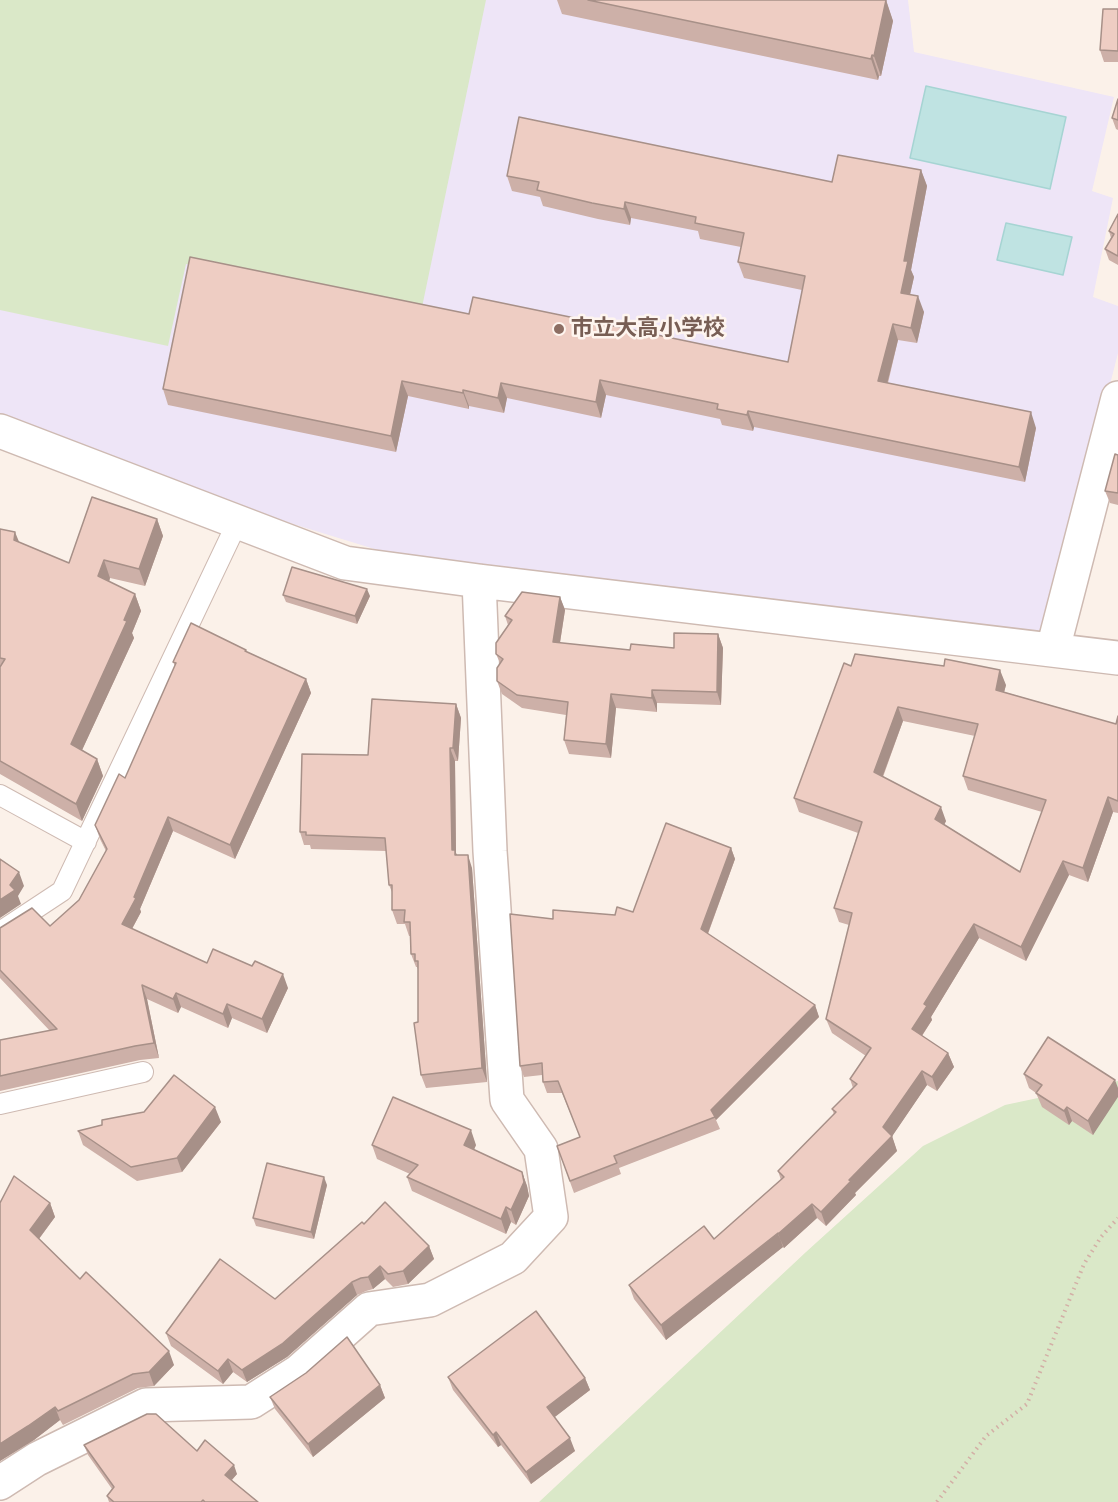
<!DOCTYPE html>
<html>
<head>
<meta charset="utf-8">
<style>
	body { margin:0 }
	canvas { display:block; background:#fbf1e9 }
</style>
</head>
<body>
<canvas width="1118" height="1502"></canvas>
<script>
const context = document.querySelector('canvas').getContext('2d');
context.lineJoin = 'round';
function fillPath(path, color) { context.fillStyle = color; context.fill(path, 'evenodd'); }
function trace(path, color, width, dash) { context.strokeStyle = color; context.lineWidth = width; context.lineCap = dash ? 'butt' : 'round'; context.setLineDash(dash || []); context.stroke(path); }
function drawText(font, color, halo, rows, align = 'center') {
  context.font = font + ' "Space Grotesk","Noto Sans JP",sans-serif'; context.lineWidth = 5; context.setLineDash([]); context.textBaseline = 'middle'; context.strokeStyle = halo; context.fillStyle = color; for (const [text, x, y, turn = 0] of rows) {
    context.save(); context.translate(x, y); context.rotate((+turn || 0) * Math.PI / 180); context.textAlign = isNaN(turn) ? turn : align; if (halo) context.strokeText(text, 0, 0); context.fillText(text, 0, 0); context.restore();
  }
}
const education = new Path2D(`
	M0 0H908L914 52 1114 97 1092 191 1113 198 1093 297 1118 306V353L1047 632 394 555 218 501 0 415Z`);
const green = new Path2D(`
	M0 0H486L421 312 186 264 168 346 0 310Z
	M1118 1081V1502H539L806 1252 923 1146 1005 1105Z`);
const water = new Path2D(`
	M926 86 1066 117 1050 189 910 158Z
	M1006 223 1072 237 1063 275 997 260Z`);
const path = new Path2D(`
	M937 1502 986 1436 1027 1404 1084 1264 1101 1237 1118 1218`);
const lane = new Path2D(`
	M0 795 86 842
	M0 932 62 891 238 521
	M0 1104 143 1072`);
const street = new Path2D(`
	M0 431 345 563 479 581 1118 658
	M1053 649 1118 398
	M0 1483 37 1459 146 1405 251 1402 298 1372 369 1309 430 1300 513 1258 551 1217 541 1149 507 1100 490 851 479 581`);
const wall = new Path2D(`
	M557 0H886L893 21 881 76H879L878 80 562 14Z
	M1118 9V62H1104L1100 50Z
	M1118 99V130L1116 129 1112 118Z
	M921 170 927 186 911 270 914 277 910 294 924 312 917 343 898 340 888 383 1036 428 1025 482 754 427 753 431 722 425 720 419 606 395 601 418 507 398 504 413 469 406V409L408 396 396 452 168 405 163 389 469 314 788 362 802 290 744 278 738 262 741 247 700 239 698 231 631 218 630 225 598 219 543 206 540 197 512 191 507 176 832 182Z
	M1118 214V265L1109 260 1105 249 1111 238 1109 231Z
	M1118 455V505L1110 503 1105 491Z
	M157 519 163 536 145 586 110 578 109 582 135 594 141 611 132 633 134 638 82 750 97 759 103 776 82 821 0 774V529L19 542 69 563Z
	M283 595 370 596 357 624 286 602Z
	M560 597 565 610 560 643 630 650 674 648 718 634 723 648 721 705 657 703V712L616 708 611 758 569 754 564 740 566 715 522 708 502 694 497 681 500 663 496 654 508 625 505 616Z
	M246 650 247 652 306 679 311 693 235 859 173 831 140 909 141 912 132 929 207 963 288 988 267 1033 232 1018 228 1028 181 1007 178 1013 147 999 159 1058 140 1060 0 1091V1040L50 1031 0 978V928L50 926 79 900 106 851 100 839 95 825 125 778 175 666 173 662Z
	M851 666 1006 685 1004 692 1116 724 1118 716V813L1113 812 1088 882 1069 875 1026 961 979 938 931 1017 932 1020 922 1036 948 1053 954 1067 937 1091 927 1085 892 1136 897 1151 855 1193 856 1195 826 1226 817 1218 784 1248 783 1247 666 1340 634 1299 629 1285 714 1239 781 1180 778 1171 834 1114 832 1109 853 1088 850 1079 866 1056 832 1033 826 1019 849 925 839 922 834 908 858 833 799 812 794 798ZM903 721 975 736 963 776 968 790 1042 812 1020 872 944 825 946 821 883 777Z
	M456 704 461 718 458 761H455L456 853 457 855 472 868 487 1082 426 1088 421 1075 418 1022V969L417 967H416L411 954 410 936H409L405 924H397L392 910V892L389 885 386 851 311 849 310 845H304L300 832 368 755Z
	M731 848 735 859 708 934 815 1005 819 1017 716 1120 720 1129 619 1168 621 1174 574 1193 557 1146 580 1137 562 1093H547L543 1082 542 1075 524 1077 520 1066 553 919 615 915 633 912Z
	M1024 1074 1118 1088 1093 1135 1072 1121 1069 1125 1042 1107 1036 1093 1029 1088Z
	M221 1122 182 1172 137 1181 83 1145 78 1131Z
	M372 1145H476L474 1150 522 1172 527 1186 529 1196 516 1225 511 1222 506 1234 412 1191 407 1177 410 1174 377 1159Z
	M327 1185 314 1239 256 1226 253 1218Z
	M0 1203H50L55 1217 39 1239 80 1279 174 1365 154 1386 138 1388 63 1425 60 1420 34 1440 0 1461Z
	M364 1224 429 1246 434 1259 408 1284 393 1287 385 1279 373 1289 366 1291 357 1295 287 1357 247 1382 233 1372 223 1384 171 1346 166 1333 275 1299Z
	M448 1377 585 1378 590 1390 554 1417 575 1451 531 1484 501 1445 498 1447 453 1390Z
	M380 1385 385 1398 313 1457 275 1409 270 1397Z
	M84 1445 197 1451 237 1474 232 1480 258 1502H109L107 1496 112 1489 88 1455Z`);
const shadedWall = new Path2D(`
	M886 0 893 21 881 76 874 56Z
	M872 55 879 76 878 80 871 59Z
	M921 170 927 186 911 270 914 277 907 308 901 293 904 261Z
	M625 202 631 218 630 225 624 209Z
	M918 296 924 312 917 343 911 328Z
	M893 324 898 340 884 396 878 381Z
	M600 380 606 395 601 418 596 402Z
	M402 381 408 396 396 452 391 436Z
	M501 383 507 398 504 413 498 398Z
	M463 390 469 406V409L463 393Z
	M748 411 754 427 753 431 747 415Z
	M1031 412 1036 428 1025 482 1019 467Z
	M157 519 163 536 145 586 139 569Z
	M15 532 22 549 14 540Z
	M104 560 110 578 105 594 98 576Z
	M367 589 370 596 357 624 355 616Z
	M135 594 141 611 132 633 134 638 77 761 71 744Z
	M560 597 565 610 558 655 553 642Z
	M718 634 723 648 721 705 717 692Z
	M1000 670 1006 685 1001 704 996 690Z
	M306 679 311 693 235 859 230 845Z
	M652 690 657 703V712L652 698Z
	M611 694 616 708 611 758 606 744Z
	M456 704 461 718 458 761 453 748Z
	M898 707 903 721 879 786 874 772Z
	M450 748 455 761 456 853 460 863 452 850Z
	M97 759 103 776 82 821 76 804Z
	M1108 797 1113 812 1088 882 1083 868Z
	M941 807 946 821 940 833 935 819Z
	M168 817 173 831 140 909 141 912 127 938 122 924Z
	M731 848 735 859 705 941 701 929Z
	M468 855 472 868 487 1082 482 1068Z
	M1063 861 1069 875 1026 961 1021 947Z
	M19 872 24 886 18 896 21 904 0 918V900Z
	M974 924 979 938 931 1017 932 1020 917 1043 912 1029 924 1004Z
	M283 974 288 988 267 1033 262 1019Z
	M142 985 147 999 159 1058 154 1043Z
	M176 993 181 1007 178 1013 173 999Z
	M227 1004 232 1018 228 1028 223 1014Z
	M815 1005 819 1017 716 1120 711 1110Z
	M948 1053 954 1067 937 1091 932 1077Z
	M922 1071 927 1085 891 1138 892 1136 897 1151 855 1193 856 1195 826 1226 821 1212 849 1180 883 1127Z
	M1115 1080 1118 1088V1097L1093 1135 1088 1121Z
	M215 1107 221 1122 182 1172 177 1158Z
	M1067 1107 1072 1121 1069 1125 1064 1111Z
	M471 1130 476 1145 469 1160 464 1145Z
	M522 1172 527 1186 529 1196 516 1225 511 1210Z
	M324 1177 327 1185 314 1239 311 1232Z
	M50 1203 55 1217 35 1244 30 1230Z
	M812 1204 817 1218 784 1248 778 1234Z
	M506 1207 511 1222 506 1234 501 1219Z
	M778 1233 783 1247 666 1340 661 1325Z
	M429 1246 434 1259 408 1284 403 1271Z
	M380 1266 385 1279 373 1289 368 1277Z
	M352 1282 357 1295 287 1357 247 1382 242 1370Z
	M169 1351 174 1365 154 1386 149 1372Z
	M228 1359 233 1372 223 1384 218 1371Z
	M585 1378 590 1390 551 1420 547 1407Z
	M380 1385 385 1398 313 1457 308 1444Z
	M55 1407 60 1420 34 1440 0 1461V1444Z
	M496 1432 501 1445 498 1447 493 1435Z
	M570 1438 575 1451 531 1484 526 1472Z
	M234 1465 237 1474 228 1484 225 1475Z`);
const building = new Path2D(`
	M588 0H886L874 56 872 55 871 59Z
	M1103 9H1118V51L1100 50Z
	M1118 99V120L1112 118Z
	M519 117 832 182 838 155 921 170 904 261H908L901 293 918 296 911 328 893 324 878 381 1031 412 1019 467 748 411 747 415 717 409 718 404 600 380 596 402 501 383 498 398 463 390V393L402 381 391 436 163 389 190 257 469 314 473 297 788 362 805 276 738 262 744 233 695 223 696 217 625 202 624 209 592 203 537 190 539 182 507 176Z
	M1118 214V256L1105 249 1114 234 1109 231Z
	M1115 454 1118 455V493L1105 491Z
	M92 497 157 519 139 569 104 560 98 576 135 594 124 620 127 621 71 744 97 759 76 804 0 761V667L5 659 0 658V529L15 532 14 540 69 563Z
	M292 567 367 589 355 616 283 595Z
	M522 592 560 597 553 642 630 650 631 644 674 648V633L718 634 717 692 652 690V698L611 694 606 744 564 740 568 702 517 695 497 681V668L503 659 496 654V643L512 620 505 616Z
	M191 623 246 650 245 651 306 679 230 845 168 817 134 897 136 898 122 924 207 963 213 949 252 966 255 961 283 974 262 1019 227 1004 223 1014 176 993 173 999 142 985 154 1043 135 1046 0 1076V1040L57 1029 0 970V928L32 908 50 926 79 900 107 849 95 825 119 774 125 778 176 663 173 662Z
	M855 654 944 666 945 659 1000 670 996 690 1116 724 1118 716V801L1108 797 1083 868 1063 861 1021 947 974 924 924 1004 927 1006 912 1029 948 1053 932 1077 922 1071 883 1127 892 1136 849 1180 851 1181 821 1212 812 1204 778 1234V1233L661 1325 629 1285 704 1226 714 1239 784 1177 778 1171 836 1112 832 1109 857 1084 850 1079 871 1048 826 1019 852 913 834 908 862 822 794 798 844 663 851 666ZM898 707 978 724 963 776 1046 800 1020 872 935 819 941 807 874 772Z
	M372 699 456 704 453 748H450L452 850H455V855H468L482 1068 421 1075 414 1023 418 1022V961H415V954H411L410 922H404L405 910H392V885H389L385 838 306 835V832H300L302 754 368 755Z
	M666 823 731 848 701 929 815 1005 711 1110 715 1117 614 1156 617 1163 570 1181 557 1146 580 1137 558 1081 543 1082 542 1063 520 1066 510 914 553 919V910L615 915 617 907 633 912Z
	M0 859 19 872 10 885 15 890 0 900Z
	M1048 1037 1115 1080 1088 1121 1067 1107 1064 1111 1036 1093 1042 1085 1024 1074Z
	M174 1075 215 1107 177 1158 131 1167 78 1131 102 1125V1120L144 1112Z
	M393 1097 471 1130 464 1145 522 1172 524 1182 511 1210 506 1207 501 1219 407 1177 418 1165 372 1145Z
	M267 1163 324 1177 311 1232 253 1218Z
	M14 1176 50 1203 30 1230 80 1279 86 1272 169 1351 149 1372 133 1374 58 1411 55 1407 28 1426 0 1444V1203Z
	M385 1202 429 1246 403 1271 388 1274 380 1266 368 1277 361 1278 352 1282 282 1344 242 1370 228 1359 218 1371 166 1333 220 1259 275 1299 362 1222 364 1224Z
	M536 1311 585 1378 547 1407 570 1438 526 1472 496 1432 493 1435 448 1377Z
	M347 1337 380 1385 308 1444 270 1397 306 1373Z
	M147 1414H156L197 1451 205 1440 234 1465 225 1475 258 1502H205L203 1500 201 1502H114L107 1496 114 1487 84 1445Z`);
const markers = [
	[559,329,6,"#8d6e63"]
];
const educationNames = [
	["市立大高小学校",571,329]
];
fillPath(education, '#eee5f7');
fillPath(green, '#dae8c8');
fillPath(water, '#bfe3e2');
trace(water, '#a6d4d3', 1.5);
trace(lane, '#cebab2', 22);
trace(street, '#cebab2', 36);
trace(path, '#d3afa6', 4, [1.5, 4.5]);
trace(lane, '#fff', 20);
trace(street, '#fff', 33);
fillPath(wall, '#cdb0a8');
fillPath(shadedWall, '#a79088');
fillPath(building, '#eecdc3');
trace(building, '#a79088', 1.5);
for (const [x, y, r, color] of markers) { const dot = new Path2D(); dot.arc(x, y, r, 0, 2 * Math.PI); context.fillStyle = color; context.fill(dot); trace(dot, '#fef5ef', 2); }
drawText('bold 22px', '#785e54', '#fef5ef', educationNames, 'left');
</script>
</body>
</html>
